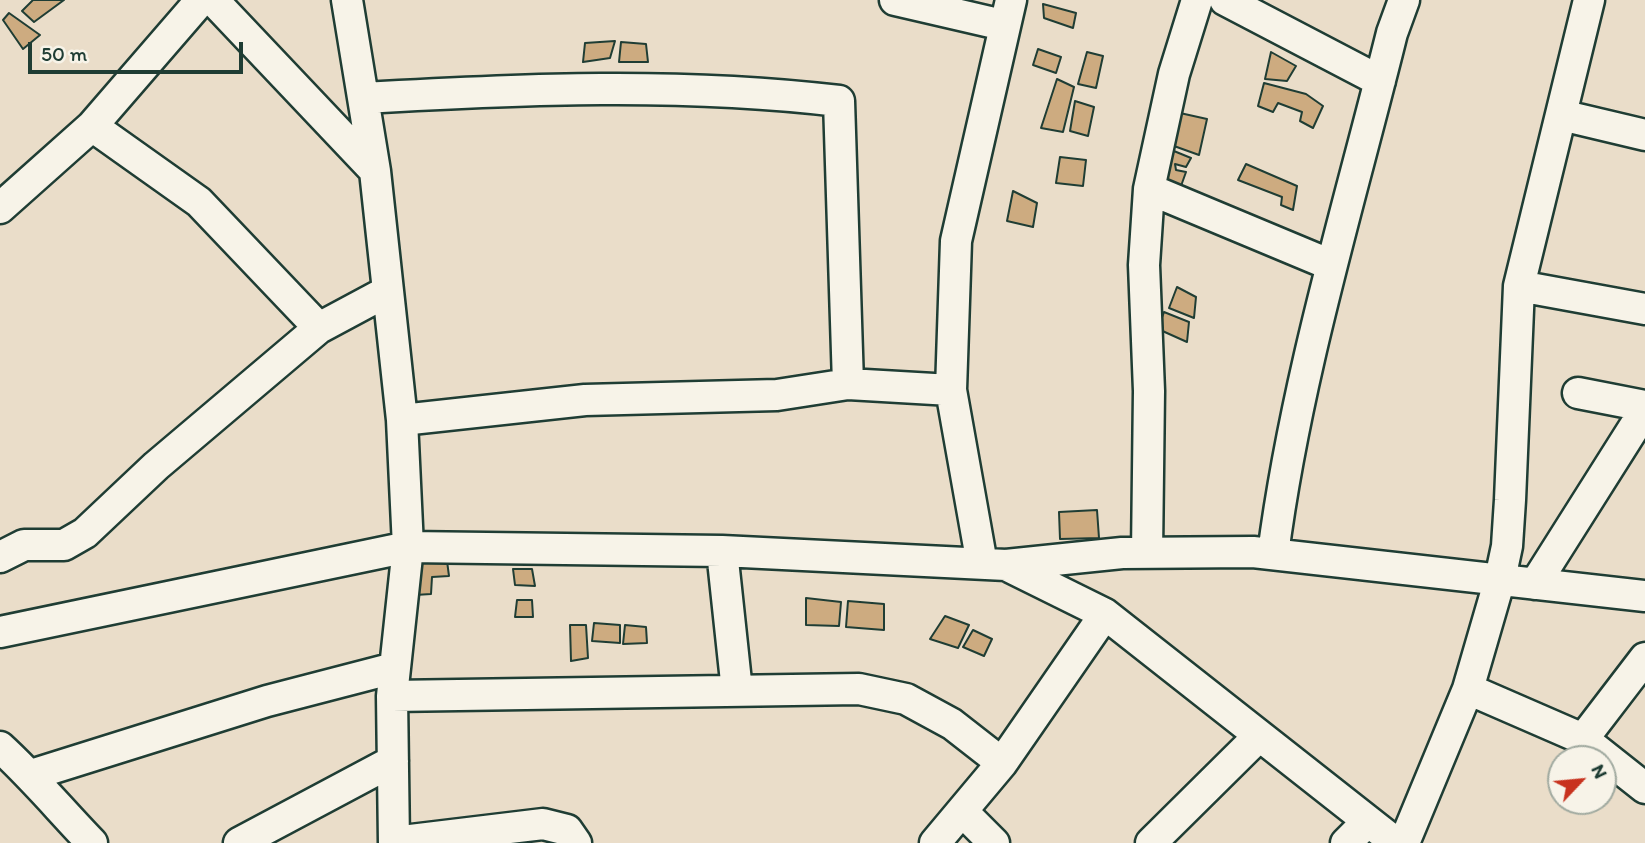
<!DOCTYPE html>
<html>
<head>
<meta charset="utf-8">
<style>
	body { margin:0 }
	#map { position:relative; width:1645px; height:843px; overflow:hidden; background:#eaddc9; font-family:Itim,sans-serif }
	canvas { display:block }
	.north { position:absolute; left:1547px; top:745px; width:70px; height:70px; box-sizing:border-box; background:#f7f3e8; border:2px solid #a1aaa0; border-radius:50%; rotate:64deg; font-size:19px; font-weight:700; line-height:28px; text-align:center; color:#1f3d34 }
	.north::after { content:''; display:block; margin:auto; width:24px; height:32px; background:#c8321e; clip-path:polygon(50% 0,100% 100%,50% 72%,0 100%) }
	.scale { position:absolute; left:28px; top:42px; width:215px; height:32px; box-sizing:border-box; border:4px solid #1f3d34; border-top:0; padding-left:9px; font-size:21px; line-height:24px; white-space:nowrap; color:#1f3d34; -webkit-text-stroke:5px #f7f3e8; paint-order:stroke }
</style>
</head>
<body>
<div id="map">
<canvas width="1645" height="843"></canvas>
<div class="north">N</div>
<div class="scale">50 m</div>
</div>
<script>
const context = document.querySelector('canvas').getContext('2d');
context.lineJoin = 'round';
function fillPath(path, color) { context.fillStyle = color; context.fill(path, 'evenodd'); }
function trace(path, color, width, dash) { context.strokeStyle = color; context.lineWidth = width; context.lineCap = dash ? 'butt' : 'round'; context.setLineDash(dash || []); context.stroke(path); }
const building = new Path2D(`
	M33 0H64L34 22 22 11Z
	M1043 4 1076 13 1073 28 1044 18Z
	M9 13 40 35 23 49 3 20Z
	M615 41 610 58 583 62 585 43Z
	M621 42 646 44 648 62H619Z
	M1038 49 1061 57 1056 73 1033 65Z
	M1087 52 1103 56 1096 88 1078 84Z
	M1271 52 1296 66 1287 81 1265 79Z
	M1057 79 1074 87 1063 132 1041 128Z
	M1264 83 1306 94 1323 106 1313 128 1300 121 1302 112 1278 103 1273 112 1258 106Z
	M1075 101 1094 107 1088 136 1070 131Z
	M1180 113 1207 119 1199 155 1174 146Z
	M1169 149 1191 158 1186 167 1175 164 1176 170 1186 172 1181 186 1157 182Z
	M1060 157 1086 160 1083 186 1056 183Z
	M1246 164 1297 186 1293 210 1281 205 1282 197 1238 180Z
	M1013 191 1037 203 1033 227 1007 221Z
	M1177 287 1196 297 1194 318 1169 308Z
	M1164 312 1189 322 1187 342 1158 329Z
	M1097 510 1099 538 1060 539 1059 512Z
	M415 559 447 561 449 576 432 577 431 594 415 595Z
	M513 569H532L535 586 515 585Z
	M806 598 841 602 839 626 806 625Z
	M517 600H532L533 617H515Z
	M848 601 884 604V630L846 627Z
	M945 616 969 625 958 648 930 639Z
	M594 623 620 625V643L592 641Z
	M570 625H586L588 658 571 661Z
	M625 625 646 627 647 643 623 644Z
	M973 630 992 639 984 656 963 647Z`);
const minor = new Path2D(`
	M213 0 375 171
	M347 0 375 171 402 420 408 547 392 696 394 843
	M895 0 1003 25
	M1225 0 1380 81
	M363 98C522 89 680 82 839 101L848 384
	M1561 115 1645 135
	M92 126 199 202 319 328
	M1149 189 1331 265
	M0 208 92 126 201 0
	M1519 286 1645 309
	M1578 393 1645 406
	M402 420 585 400 777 395 848 384 951 390
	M722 551 737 691
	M1147 553 1149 391 1144 265 1149 189 1174 74 1197 0
	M1273 554C1296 377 1349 206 1392 33L1404 0
	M0 557 24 545H64L85 533 156 466 319 328 388 291
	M982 564 951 390 956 241 1011 0
	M1006 565 1105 614 1396 843
	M1535 584 1645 410
	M0 632 408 547 722 551 1006 565 1122 553 1253 552 1645 596
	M1468 689 1583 739 1645 788
	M392 696 859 689 906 699 952 724 1002 763
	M1583 739 1645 658
	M0 747C33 777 61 811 92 843
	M31 775 267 701 394 668
	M962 811 994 843
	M394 842 543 824 567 830 576 843
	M239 843 393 761
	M935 843 1002 763 1105 614
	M1151 843 1258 737
	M1346 843 1367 822
	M1404 843 1468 689 1500 579 1507 546 1510 500 1519 286 1589 0`);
fillPath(building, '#cdab80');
trace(building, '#1f3d34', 2);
trace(minor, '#1f3d34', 35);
trace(minor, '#f7f3e8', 30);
</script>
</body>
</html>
